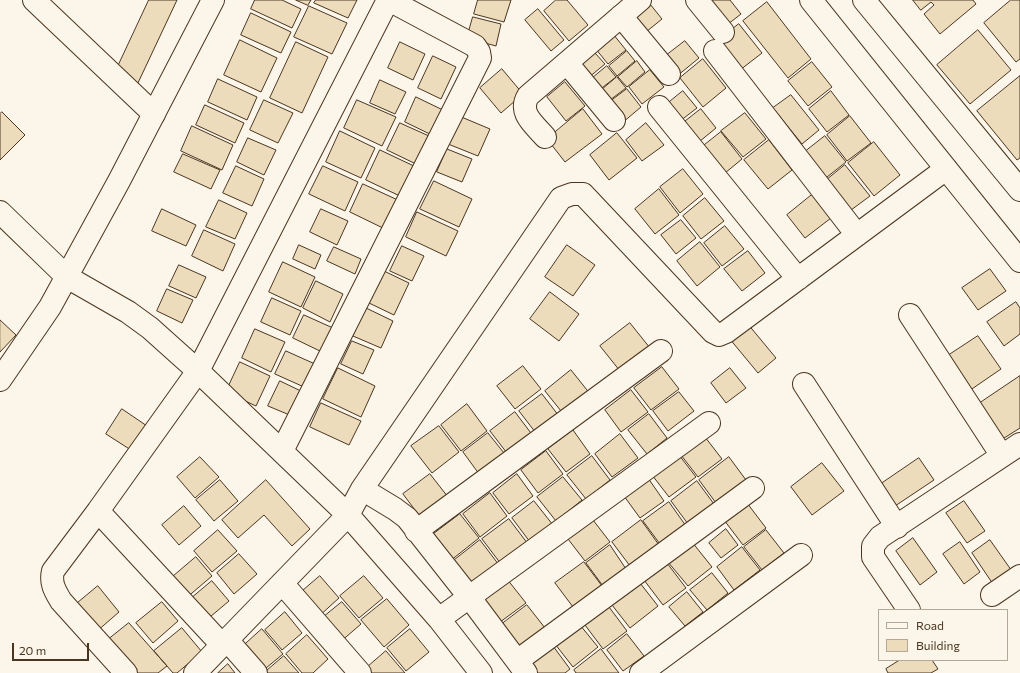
<!DOCTYPE html>
<html>
<head>
<meta charset="utf-8">
<style>
	body { margin:0 }
	#map { position:relative; width:1020px; height:673px; overflow:hidden; background:#fbf6e9; font-family:Commissioner,sans-serif }
	canvas { display:block }
	.legend { position:absolute; left:878px; top:609px; width:130px; height:52px; box-sizing:border-box; background:#fbf6e9; border:1px solid #b4a999; margin:0; padding:5px 7px; list-style:none; font-size:12px; color:#4a3520 }
	.legend li { display:flex; align-items:center; gap:8px; height:20px }
	.legend b { width:20px; border:1px solid #b4a999 }
	.scale { position:absolute; left:12px; top:643px; width:77px; height:18px; box-sizing:border-box; border:2px solid #4a3520; border-top:0; padding-left:5px; font-size:12px; line-height:14px; white-space:nowrap; color:#4a3520; -webkit-text-stroke:3px #fbf6e9; paint-order:stroke }
</style>
</head>
<body>
<div id="map">
<canvas width="1020" height="673"></canvas>
<ul class="legend">
<li><b style="height:5px;background:#fbf6e9"></b>Road</li>
<li><b style="height:11px;background:#ecdcbc"></b>Building</li>
</ul>
<div class="scale">20 m</div>
</div>
<script>
const context = document.querySelector('canvas').getContext('2d');
context.lineJoin = 'round';
function fillPath(path, color) { context.fillStyle = color; context.fill(path, 'evenodd'); }
function trace(path, color, width, dash) { context.strokeStyle = color; context.lineWidth = width; context.lineCap = dash ? 'butt' : 'round'; context.setLineDash(dash || []); context.stroke(path); }
const building = new Path2D(`
	M149 0H177L137 85 114 75Z
	M255 0H282L301 9 292 28 251 9Z
	M296 0H311L308 5Z
	M316 0H357L348 18 314 3Z
	M478 0H511L504 22 474 14Z
	M556 0H567L588 25 569 41 544 11Z
	M708 0H730L741 14 723 28Z
	M913 0H973L976 4 940 34 924 14 934 5 931 2 921 10Z
	M1011 0H1020V59L1016 62 984 23Z
	M767 2 811 59 788 78 743 21Z
	M650 4 662 19 641 36 629 21Z
	M309 6 347 23 332 54 294 37Z
	M538 9 564 40 551 51 525 20Z
	M251 13 291 32 281 53 241 35Z
	M473 17 501 24 496 46 467 38Z
	M739 24 762 53 740 70 717 41Z
	M978 30 1011 70 970 104 937 65Z
	M613 34 626 50 608 64 595 48Z
	M240 40 277 58 261 92 224 75Z
	M685 41 699 58 677 76 663 58Z
	M296 42 328 57 302 113 270 98Z
	M400 42 425 54 413 80 388 68Z
	M627 51 635 61 617 76 609 66Z
	M595 53 605 64 588 78 578 66Z
	M433 56 456 67 441 99 418 88Z
	M703 59 726 88 703 107 680 78Z
	M637 61 645 72 627 87 618 77Z
	M812 62 832 87 808 106 788 81Z
	M607 66 616 77 598 91 589 81Z
	M502 69 523 94 501 113 480 88Z
	M650 70 664 87 642 104 629 87Z
	M1020 76V158L1017 160 977 111Z
	M617 77 626 88 606 103 598 93Z
	M218 79 257 97 247 120 208 102Z
	M380 80 406 92 395 114 370 103Z
	M565 82 585 106 566 121 547 97Z
	M627 89 641 107 622 123 607 104Z
	M683 91 697 108 680 121 667 104Z
	M831 91 849 115 827 132 809 109Z
	M791 95 819 130 802 144 773 108Z
	M416 97 445 111 434 136 405 122Z
	M264 100 293 113 278 143 250 130Z
	M357 100 396 117 382 146 344 128Z
	M205 105 244 123 235 143 196 125Z
	M583 109 602 134 565 162 547 139Z
	M701 109 716 128 694 146 678 127Z
	M2 112 25 135 0 160V114Z
	M745 113 766 139 743 157 721 131Z
	M459 116 490 129 478 156 448 144Z
	M850 116 871 143 847 161 827 135Z
	M400 123 429 136 416 164 387 150Z
	M646 123 664 145 642 161 626 140Z
	M192 126 233 145 222 170 181 151Z
	M340 131 375 148 361 178 326 162Z
	M721 132 742 159 719 178 697 151Z
	M617 133 637 158 609 180 590 155Z
	M825 136 846 162 822 181 801 155Z
	M248 138 276 150 264 175 237 162Z
	M769 140 792 170 768 189 744 160Z
	M874 142 900 175 874 196 848 163Z
	M447 149 472 159 462 182 437 172Z
	M380 150 416 167 402 197 366 180Z
	M183 154 220 170 211 189 174 172Z
	M845 165 870 196 847 213 823 183Z
	M236 166 264 179 252 206 223 193Z
	M323 166 358 182 345 211 309 194Z
	M683 169 703 194 680 213 660 187Z
	M434 181 472 199 459 227 420 209Z
	M363 184 400 201 387 230 350 212Z
	M659 189 679 215 655 234 635 209Z
	M813 194 831 218 805 238 787 215Z
	M705 198 724 221 701 239 683 216Z
	M219 200 247 213 235 239 206 227Z
	M162 209 196 225 186 246 152 231Z
	M321 209 348 221 337 245 310 232Z
	M417 212 458 231 446 256 406 237Z
	M681 220 696 238 676 254 661 235Z
	M725 226 744 249 722 266 704 243Z
	M204 230 235 244 223 271 192 256Z
	M700 242 720 267 697 286 677 261Z
	M299 245 321 255 315 269 293 259Z
	M567 245 595 265 573 296 545 277Z
	M402 246 424 256 412 281 390 271Z
	M334 247 361 259 355 274 327 261Z
	M748 251 765 273 742 291 724 269Z
	M283 262 315 277 301 307 269 292Z
	M179 265 206 277 196 298 169 286Z
	M990 269 1006 291 978 310 962 288Z
	M384 271 409 283 394 315 369 303Z
	M316 281 343 294 330 322 303 308Z
	M167 289 193 300 182 323 157 311Z
	M550 292 579 314 559 341 530 319Z
	M272 298 301 311 290 335 261 322Z
	M1016 302 1020 308V334L1004 346 987 322Z
	M366 308 393 321 381 348 353 336Z
	M304 315 333 328 322 352 293 338Z
	M0 320 16 335 0 352Z
	M630 323 650 348 620 371 600 346Z
	M747 323 776 358 758 373 729 338Z
	M255 329 285 342 271 372 242 358Z
	M978 336 1001 369 966 393 943 359Z
	M352 341 374 350 363 374 341 364Z
	M286 351 315 364 304 387 275 374Z
	M240 362 270 376 256 406 226 392Z
	M523 366 541 389 515 409 497 386Z
	M662 367 679 389 651 410 634 388Z
	M338 368 375 386 361 417 323 399Z
	M730 368 746 388 726 403 711 383Z
	M571 370 591 395 565 416 545 391Z
	M1020 376V428L1001 440 977 405Z
	M280 381 303 392 292 416 268 406Z
	M631 390 648 412 621 432 605 410Z
	M679 392 694 411 668 431 653 411Z
	M542 394 562 420 539 437 519 411Z
	M321 403 361 421 349 445 310 427Z
	M467 404 487 431 461 451 441 425Z
	M122 409 150 428 134 452 106 434Z
	M515 412 534 437 510 457 490 431Z
	M649 414 667 438 647 454 628 430Z
	M439 426 459 452 432 473 411 446Z
	M573 430 590 454 566 472 548 449Z
	M488 433 508 458 482 478 463 452Z
	M620 434 638 458 612 477 595 454Z
	M705 437 722 459 698 477 681 455Z
	M546 451 563 474 538 493 521 470Z
	M679 455 696 477 669 497 652 475Z
	M592 456 610 480 586 499 567 475Z
	M200 457 219 477 195 498 177 477Z
	M729 457 746 480 716 503 699 480Z
	M919 458 934 480 892 508 878 486Z
	M822 463 844 491 812 515 791 487Z
	M430 474 448 497 421 518 403 494Z
	M517 474 533 496 509 514 493 493Z
	M563 477 582 500 556 521 537 497Z
	M648 478 664 501 640 518 624 496Z
	M220 480 238 501 214 521 196 500Z
	M266 480 310 529 292 546 264 515 238 538 222 520Z
	M697 481 714 504 688 524 671 501Z
	M490 493 507 516 480 537 463 514Z
	M534 501 553 525 530 542 512 518Z
	M964 501 985 531 967 543 946 513Z
	M669 502 686 526 660 544 643 521Z
	M747 503 766 528 743 545 724 520Z
	M184 506 201 526 179 545 162 525Z
	M460 514 479 538 450 561 431 536Z
	M509 519 528 544 501 564 482 539Z
	M593 520 610 542 585 561 568 539Z
	M641 520 659 545 630 566 612 542Z
	M726 529 738 545 721 558 709 543Z
	M218 530 237 551 212 572 194 551Z
	M766 530 784 553 762 570 744 547Z
	M913 538 937 572 920 585 896 551Z
	M480 540 499 565 471 586 452 562Z
	M990 540 1014 574 995 587 972 553Z
	M692 542 712 567 688 586 668 562Z
	M960 542 980 572 964 584 943 554Z
	M610 545 626 569 603 586 586 563Z
	M742 547 760 570 734 590 717 567Z
	M239 554 257 574 234 594 217 573Z
	M196 557 212 576 185 599 169 580Z
	M584 562 602 586 573 607 555 583Z
	M667 563 686 588 663 605 644 580Z
	M712 573 728 593 707 610 690 590Z
	M320 576 339 598 318 617 299 594Z
	M364 576 383 598 359 618 340 596Z
	M507 579 526 603 496 625 479 601Z
	M212 581 229 601 204 622 187 602Z
	M640 583 658 606 630 628 612 605Z
	M98 586 119 612 96 632 74 606Z
	M687 592 703 612 685 626 669 607Z
	M387 599 409 625 384 647 361 620Z
	M162 602 178 621 153 643 136 623Z
	M342 602 361 624 339 643 320 620Z
	M527 605 545 628 516 651 498 627Z
	M609 607 627 631 603 649 585 625Z
	M285 612 302 633 282 650 265 630Z
	M129 623 167 666 158 673H129L104 643Z
	M580 625 598 647 573 667 555 644Z
	M182 628 202 652 177 673H173L154 651Z
	M262 629 283 654 260 673 240 649Z
	M410 629 429 652 406 671 387 648Z
	M627 634 644 656 623 671 607 650Z
	M307 635 328 659 313 673H302L286 654Z
	M553 646 570 669 565 673H530L526 668Z
	M601 649 619 673H576L574 670Z
	M386 651 405 673H365L363 671Z
	M284 656 299 673H264Z
	M900 660H932L938 669 931 673H888L886 669Z
	M228 664 235 673H218Z`);
const minor = new Path2D(`
	M34 0 154 114
	M697 0 723 32
	M621 16 669 74
	M715 51 857 235
	M567 63 614 120
	M659 107 798 279
	M545 137C534 124 518 113 528 96L640 0
	M0 212 67 277 128 312 150 328 198 371 348 515 439 619 481 673
	M910 315 1002 456
	M804 384 897 527
	M282 451 480 58 479 52 475 46 389 0
	M362 489 395 509 407 518 470 598 526 673
	M98 511 222 645
	M416 531 661 351
	M282 583 360 673
	M992 595 1020 576
	M909 610 873 557V546L880 537 1020 444
	M439 619 709 423
	M227 640 256 673
	M517 661 753 488
	M126 673 61 601C55 591 50 583 53 571L98 511 198 371 388 0
	M195 673 348 515 362 489 561 198 572 194H583L713 332 719 335 726 332 946 169
	M641 673 801 555`);
const tertiary = new Path2D(`
	M811 0 1020 261
	M864 0 1020 190`);
const secondary = new Path2D(`
	M0 380 50 307 119 181 213 0`);
fillPath(building, '#ecdcbc');
trace(building, '#4a3520', 1);
trace(minor, '#4a3520', 24);
trace(tertiary, '#4a3520', 24);
trace(secondary, '#4a3520', 24);
trace(minor, '#fbf6e9', 22);
trace(tertiary, '#fbf6e9', 22);
trace(secondary, '#fbf6e9', 22);
</script>
</body>
</html>
